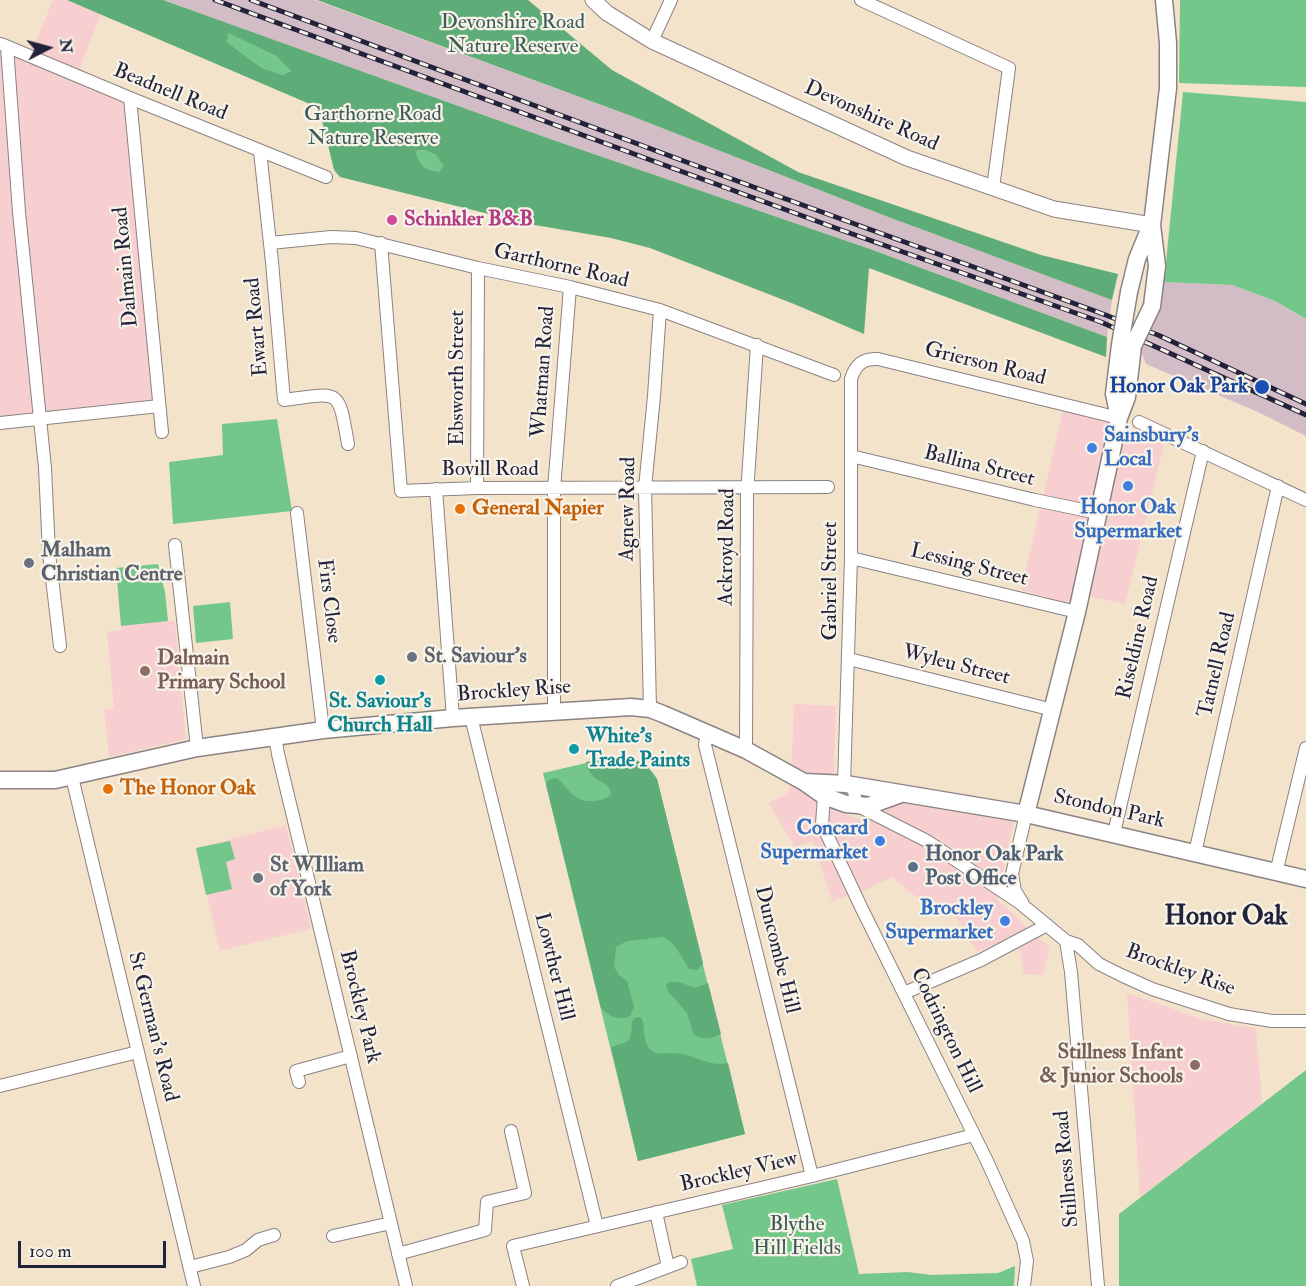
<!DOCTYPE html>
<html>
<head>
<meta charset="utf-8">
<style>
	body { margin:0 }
	#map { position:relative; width:1306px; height:1286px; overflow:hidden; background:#f4e3cb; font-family:"IM FELL Double Pica",serif }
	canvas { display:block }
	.north { position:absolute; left:18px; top:18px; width:60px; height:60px; -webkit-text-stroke:4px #f7f3e8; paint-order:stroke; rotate:84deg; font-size:16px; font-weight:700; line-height:24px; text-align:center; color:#22223b }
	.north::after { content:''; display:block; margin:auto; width:21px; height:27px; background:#22223b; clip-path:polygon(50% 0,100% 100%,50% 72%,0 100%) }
	.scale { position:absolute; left:18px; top:1241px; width:148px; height:27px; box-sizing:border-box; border:3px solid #22223b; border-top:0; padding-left:8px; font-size:18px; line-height:21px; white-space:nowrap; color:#22223b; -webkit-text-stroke:4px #f7f3e8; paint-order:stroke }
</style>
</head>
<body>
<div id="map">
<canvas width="1306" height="1286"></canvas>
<div class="north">N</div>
<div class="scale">100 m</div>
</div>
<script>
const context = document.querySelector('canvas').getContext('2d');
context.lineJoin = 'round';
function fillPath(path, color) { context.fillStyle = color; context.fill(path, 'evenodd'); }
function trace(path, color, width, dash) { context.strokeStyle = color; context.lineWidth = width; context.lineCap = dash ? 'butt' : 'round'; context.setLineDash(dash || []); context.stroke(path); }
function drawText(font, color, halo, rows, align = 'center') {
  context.font = font + ' "IM FELL Double Pica",serif'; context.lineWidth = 4.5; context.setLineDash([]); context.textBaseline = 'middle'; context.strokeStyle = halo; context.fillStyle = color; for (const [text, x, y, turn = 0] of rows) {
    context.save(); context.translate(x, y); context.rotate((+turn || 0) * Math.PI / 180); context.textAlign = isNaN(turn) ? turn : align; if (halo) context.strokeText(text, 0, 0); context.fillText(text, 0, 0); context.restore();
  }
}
const built = new Path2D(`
	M53 0H66L101 14 80 68 130 98 159 406 0 422V44L7 47 33 48Z
	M1063 410 1135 431 1164 445 1125 604 1075 593 1072 604 1021 590Z
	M165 592 168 621H175L186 739 109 757 104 710 114 709 107 632 121 630 118 596Z
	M794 704 836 706 833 809 866 822 901 802 1014 821 997 899 1050 948 1043 975 1023 974 1021 952 1008 939 977 952 957 919 926 899 922 902 892 877 862 892 832 901 813 841 795 847 768 803 788 794 792 753Z
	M286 825 311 929 220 951 196 848Z
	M1127 993 1202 1019 1256 1028 1262 1103 1140 1197Z`);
const industrial = new Path2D(`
	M163 0H315L634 117 883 215 1112 300 1107 337 870 249 553 140Z
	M1164 282 1232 285 1275 301 1306 319V436L1260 413 1146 364 1139 346Z`);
const green = new Path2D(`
	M1180 0H1306V87L1179 83Z
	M229 32 276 56 291 71 283 75 262 68 227 42Z
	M1183 92 1306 102V319L1275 301 1232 285 1164 282Z
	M425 150 436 155 443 166 439 173C424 169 420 164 414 151Z
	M277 419 292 511 173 524 169 462 223 455 222 424Z
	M158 564 165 592 168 621 121 626 116 568Z
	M230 602 233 639 196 643 193 606Z
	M612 757C634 757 644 760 657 779L745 1134 638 1161 543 773Z
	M230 841 235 859 226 862 232 889 206 895 196 848Z
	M1306 1070V1286H1119V1214Z
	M837 1179 859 1274 908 1272 931 1275 998 1273 1015 1266 1014 1286H697L691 1259 733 1249 722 1205Z`);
const forest = new Path2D(`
	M67 0H163L553 140 870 249 1107 337 1106 357 869 268 864 334 794 304 650 248 611 238 529 224 340 177 334 170 319 108ZM229 33 276 56 291 71 283 75 262 68 227 42ZM425 150 436 155 443 166 439 172C425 170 420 165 415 151Z
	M317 0H528L612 70 798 172 1041 255 1118 274 1112 300 883 215 634 117Z
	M612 757C634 757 645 760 657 779L703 963 698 970 689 969 675 946 664 937 627 941 616 947 614 967 619 975 627 981 634 1007 630 1016C618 1021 610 1017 601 1008L546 784 549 780 556 778C563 782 564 786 570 792 580 804 600 804 611 794 609 778 592 786 586 762Z
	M670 982H679L695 988 708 983 721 1034C711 1039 703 1040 694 1035L687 1013 667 990 666 985Z
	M636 1017H641C646 1027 642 1041 650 1049 656 1056 664 1053 672 1053 692 1052 707 1068 728 1063L745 1134 638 1161 611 1047C632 1041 631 1042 632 1021Z`);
const minor = new Path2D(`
	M861 0 1009 68 993 188
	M652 41 671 0
	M1 44 130 98 326 177
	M7 47 19 212 45 468 49 553 60 646
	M130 98 162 432
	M260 151 272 262 284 400C341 393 338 387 348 444
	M270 243 331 237 356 238 478 268 570 287 660 310 834 375
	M381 243 401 491 477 488 828 487
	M1139 422 1306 500
	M0 423 159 406
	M851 456 1035 500 1098 513
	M477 488 478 268
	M436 489 453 718
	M297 513 323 730
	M175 545 197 748
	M851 558 1077 612
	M849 659 1053 710
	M650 709 645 488 654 396 660 310
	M554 711V489L570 287
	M471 717 597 1226
	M707 733 705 745 812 1176
	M275 736 278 754 406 1286
	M746 750 747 494 757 345
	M72 777 194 1286
	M844 784 851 558V379C855 365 863 358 878 359L1119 418
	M859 786 854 791 855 798 860 807 927 841 1020 903 1066 941 1078 945 1099 964 1121 975 1152 989 1229 1014 1272 1021H1306
	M824 796 822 824 861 907 987 1161 1023 1241 1027 1261 1024 1286
	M1114 833 1203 451
	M1195 853 1278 486
	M1276 873 1306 748
	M1022 902 1015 891 1012 874 1026 814
	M1066 941 1071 972 1098 1286
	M904 993 981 960 1047 925
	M299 1082 296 1071 351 1056
	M0 1086 138 1052
	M656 1212 668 1267
	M333 1236 391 1223
	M398 1254 485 1230 487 1202 525 1193 511 1131
	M190 1267 229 1257 246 1250 258 1240 274 1235
	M523 1286 513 1246 812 1176 974 1135
	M617 1286 681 1262`);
const tertiary = new Path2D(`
	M593 0 607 13 652 41 907 158 1054 209 1152 225`);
const secondary = new Path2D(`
	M1129 292 1137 259 1151 225
	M1152 306 1157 266 1152 225 1168 88V43L1164 0
	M1119 417 1114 394 1120 345
	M0 780H55L197 748 323 730 453 718 631 707 650 709 663 714 746 750 804 782 824 796 846 804 868 806 901 794
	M805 782 846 784 1026 814 1306 879
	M1026 814 1077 612 1119 418 1127 397 1133 346`);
const rail = new Path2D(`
	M215 0 841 230 1101 322 1306 415
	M251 0 775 195 1095 311 1158 335 1306 404`);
const secondaryBridge = new Path2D(`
	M1120 345 1129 292
	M1133 346 1152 306`);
const markers = [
	[392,220,6,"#d1479c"],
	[1262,387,8,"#1a4fb4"],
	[1092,448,6,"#3f7fe0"],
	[1128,486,6,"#3f7fe0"],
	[460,509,6,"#e8710a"],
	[29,563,6,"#6b7280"],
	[412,657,6,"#6b7280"],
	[145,671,6,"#8d6e63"],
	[380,680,6,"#0f9aa8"],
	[574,749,6,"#0f9aa8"],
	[108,789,6,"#e8710a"],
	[880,841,6,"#3f7fe0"],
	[913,867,6,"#5c6f8a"],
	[258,878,6,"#6b7280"],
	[1005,921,6,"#3f7fe0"],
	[1195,1065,6,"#8d6e63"]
];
const parkNames = [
	["Devonshire Road",513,23],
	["Nature Reserve",513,47],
	["Garthorne Road",373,115],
	["Nature Reserve",373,139],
	["Blythe",797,1225],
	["Hill Fields",797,1249]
];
const streetNames = [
	["Beadnell Road",170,93,22],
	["Devonshire Road",871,117,24],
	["Dalmain Road",127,267,-95],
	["Garthorne Road",561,267,13],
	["Ewart Road",258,327,-95],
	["Grierson Road",985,365,14],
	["Whatman Road",544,372,-86],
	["Ebsworth Street",458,378,-90],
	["Ballina Street",979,467,14],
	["Bovill Road",490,470],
	["Agnew Road",629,509,-89],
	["Ackroyd Road",728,547,-89],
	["Lessing Street",969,566,14],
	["Gabriel Street",831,581,-90],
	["Firs Close",328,601,83],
	["Riseldine Road",1139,638,-77],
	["Tatnell Road",1218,665,-77],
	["Wyleu Street",956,666,14],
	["Brockley Rise",514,692,-4],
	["Stondon Park",1109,810,13],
	["Duncombe Hill",776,950,76],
	["Lowther Hill",553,967,76],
	["Brockley Rise",1180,971,20],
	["Brockley Park",359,1007,76],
	["St German's Road",152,1027,76],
	["Codrington Hill",945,1031,64],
	["Stillness Road",1068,1169,-95],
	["Brockley View",739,1173,-13]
];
const hotelNames = [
	["Schinkler B&B",404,220]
];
const transitNames = [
	["Honor Oak Park",1248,387]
];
const shopNames = [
	["Sainsbury's",1104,436,"left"],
	["Local",1104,460,"left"],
	["Honor Oak",1128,508,"center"],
	["Supermarket",1128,532,"center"],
	["Concard",868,829],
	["Supermarket",868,853],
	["Brockley",993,909],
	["Supermarket",993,933]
];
const foodNames = [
	["General Napier",472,509],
	["The Honor Oak",120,789]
];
const worshipNames = [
	["Malham",41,551],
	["Christian Centre",41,575],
	["St. Saviour's",424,657],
	["St WIlliam",270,866],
	["of York",270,890]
];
const educationNames = [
	["Dalmain",157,659],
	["Primary School",157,683],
	["Stillness Infant",1183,1053,"right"],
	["& Junior Schools",1183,1077,"right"]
];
const cultureNames = [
	["St. Saviour's",380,702],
	["Church Hall",380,726],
	["White's",586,737,"left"],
	["Trade Paints",586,761,"left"]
];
const serviceNames = [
	["Honor Oak Park",925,855],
	["Post Office",925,879]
];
const districtNames = [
	["Honor Oak",1226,918]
];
fillPath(built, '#f7cfd1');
fillPath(industrial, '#d2bdc6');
fillPath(green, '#73c78b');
fillPath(forest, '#5eac77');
trace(minor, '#8b8283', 14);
trace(tertiary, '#8b8283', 17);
trace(secondary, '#8b8283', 19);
trace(minor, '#fff', 12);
trace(tertiary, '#fff', 15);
trace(secondary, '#fff', 16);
trace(rail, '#22223b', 5);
trace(rail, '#f7f3e8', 3, [9]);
trace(secondaryBridge, '#8b8283', 19, []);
trace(secondaryBridge, '#fff', 16);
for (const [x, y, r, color] of markers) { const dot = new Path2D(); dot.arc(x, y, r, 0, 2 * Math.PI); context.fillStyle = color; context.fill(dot); trace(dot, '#f7f3e8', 2); }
drawText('21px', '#3e5c57', '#f7f3e8', parkNames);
drawText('21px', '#22223b', '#f7f3e8', streetNames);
drawText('bold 21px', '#b23c85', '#f7f3e8', hotelNames, 'left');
drawText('bold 21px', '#164399', '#f7f3e8', transitNames, 'right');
drawText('bold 21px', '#366cbe', '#f7f3e8', shopNames, 'right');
drawText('bold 21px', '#c56008', '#f7f3e8', foodNames, 'left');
drawText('bold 21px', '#5b616d', '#f7f3e8', worshipNames, 'left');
drawText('bold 21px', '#785e54', '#f7f3e8', educationNames, 'left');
drawText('bold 21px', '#0d838f', '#f7f3e8', cultureNames);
drawText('bold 21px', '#4e5e75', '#f7f3e8', serviceNames, 'left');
drawText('bold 27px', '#22223b', '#f7f3e8', districtNames);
</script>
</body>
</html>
